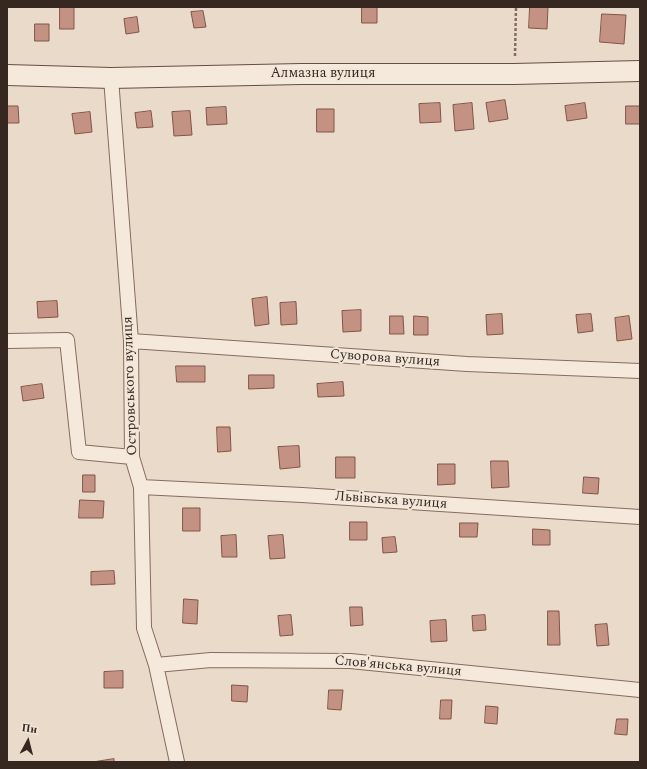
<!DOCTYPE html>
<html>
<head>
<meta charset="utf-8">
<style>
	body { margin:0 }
	#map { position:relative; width:647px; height:769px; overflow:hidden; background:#eadac9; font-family:Spectral,serif }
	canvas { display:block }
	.frame { position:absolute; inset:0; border:8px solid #362821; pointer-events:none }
	.north { position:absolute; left:8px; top:721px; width:40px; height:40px; -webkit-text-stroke:3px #f2e6d8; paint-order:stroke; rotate:7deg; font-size:11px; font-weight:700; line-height:16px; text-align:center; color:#362821 }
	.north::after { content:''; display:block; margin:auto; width:14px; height:18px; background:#362821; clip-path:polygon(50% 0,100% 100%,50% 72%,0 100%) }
</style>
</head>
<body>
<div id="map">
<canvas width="647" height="769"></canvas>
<div class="frame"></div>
<div class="north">Пн</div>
</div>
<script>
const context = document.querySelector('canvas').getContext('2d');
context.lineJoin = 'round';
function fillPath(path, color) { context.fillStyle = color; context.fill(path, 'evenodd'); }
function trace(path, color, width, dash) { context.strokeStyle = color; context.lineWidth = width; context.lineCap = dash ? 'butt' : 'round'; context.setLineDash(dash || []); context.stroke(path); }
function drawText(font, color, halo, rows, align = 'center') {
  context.font = font + ' Spectral,serif'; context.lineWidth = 4; context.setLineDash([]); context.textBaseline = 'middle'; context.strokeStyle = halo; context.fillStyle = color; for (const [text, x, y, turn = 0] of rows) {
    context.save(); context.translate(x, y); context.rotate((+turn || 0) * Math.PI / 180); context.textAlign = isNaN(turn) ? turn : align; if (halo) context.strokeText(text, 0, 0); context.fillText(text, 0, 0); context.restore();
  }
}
const building = new Path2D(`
	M60 7H74V29H60Z
	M362 7H377V23H362Z
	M530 7H548L547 29 529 28Z
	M203 11 206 27 194 28 191 12Z
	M602 14 626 15 624 44 600 42Z
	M137 17 139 32 126 34 124 19Z
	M35 24H49V41H35Z
	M505 100 508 119 489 122 486 103Z
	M440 103 441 122 420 123 419 104Z
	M472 103 474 129 455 131 453 105Z
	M585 103 587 118 567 121 565 106Z
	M7 106H18L19 123H7Z
	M626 106H640V124H626Z
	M226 107 227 124 207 125 206 108Z
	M317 109H334V132H317Z
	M151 111 153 127 137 128 135 113Z
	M190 111 192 135 174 136 172 112Z
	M90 112 92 132 75 134 72 114Z
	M267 297 269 324 255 326 252 299Z
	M57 301 58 317 38 318 37 302Z
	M296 302 297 324 281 325 280 303Z
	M361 310V331L343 332 342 311Z
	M502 314 503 334 487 335 486 315Z
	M591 314 593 331 578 333 576 315Z
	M390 316H403L404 334H390Z
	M414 316 428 317V335H414Z
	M629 316 632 339 617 341 615 318Z
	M176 366H205V382H177Z
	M249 375H274V388L249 389Z
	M343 382 344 396 318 397 317 384Z
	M42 384 44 398 23 401 21 387Z
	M217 427H230L231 451 218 452Z
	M299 446 300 467 280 469 278 447Z
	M336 457H355V478H336Z
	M491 461H508L509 487 492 488Z
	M438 464H455V484L438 485Z
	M83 475H95V492H83Z
	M584 477 599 478 598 494 583 493Z
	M80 500 104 501 103 518H79Z
	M183 508H200V531H183Z
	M350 522H367V540H350Z
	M460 523H478L477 537H460Z
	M533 529 550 530V545H533Z
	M236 535 237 557H222L221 536Z
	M283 535 285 558 270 559 268 536Z
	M395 537 397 552 383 553 382 538Z
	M114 571 115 584 91 585V572Z
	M184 599 198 600 197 624 183 623Z
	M350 607H362L363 625 351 626Z
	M548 611H559L560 645H548Z
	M291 615 293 635 280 636 278 616Z
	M485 615 486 630 473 631 472 616Z
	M446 620 447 641 431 642 430 621Z
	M607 624 609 645 597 646 595 625Z
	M123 671V688H104V672Z
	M232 685 248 686 247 702 232 701Z
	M329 690H343L341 710 328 709Z
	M441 700H452L451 719H440Z
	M486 706 498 707 497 724 485 723Z
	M617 719H628L627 735 615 734Z
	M114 759V762H93Z`);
const path = new Path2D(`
	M515 56 516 7`);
const minor = new Path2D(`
	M111 78 131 341 132 457 141 487 144 628 156 665 177 762
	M7 341 67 340 79 452 132 457
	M131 341 467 364 640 371
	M141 487 302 495 640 517
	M156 665 211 660 350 661 640 690`);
const secondary = new Path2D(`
	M7 75 111 78 301 74H514L640 71`);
const streetNames = [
	["Алмазна вулиця",323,74],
	["Суворова вулиця",385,359,4],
	["Островського вулиця",131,386,-92],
	["Львівська вулиця",391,501,4],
	["Слов'янська вулиця",398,667,5]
];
fillPath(building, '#c49283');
trace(building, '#815448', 1);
trace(minor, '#846c60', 16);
trace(secondary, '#664e43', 22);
trace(path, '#846c60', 2.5, [3, 2]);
trace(minor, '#f5e9db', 14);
trace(secondary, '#f5e9db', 20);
drawText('14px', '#362821', '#f2e6d8', streetNames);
</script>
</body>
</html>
